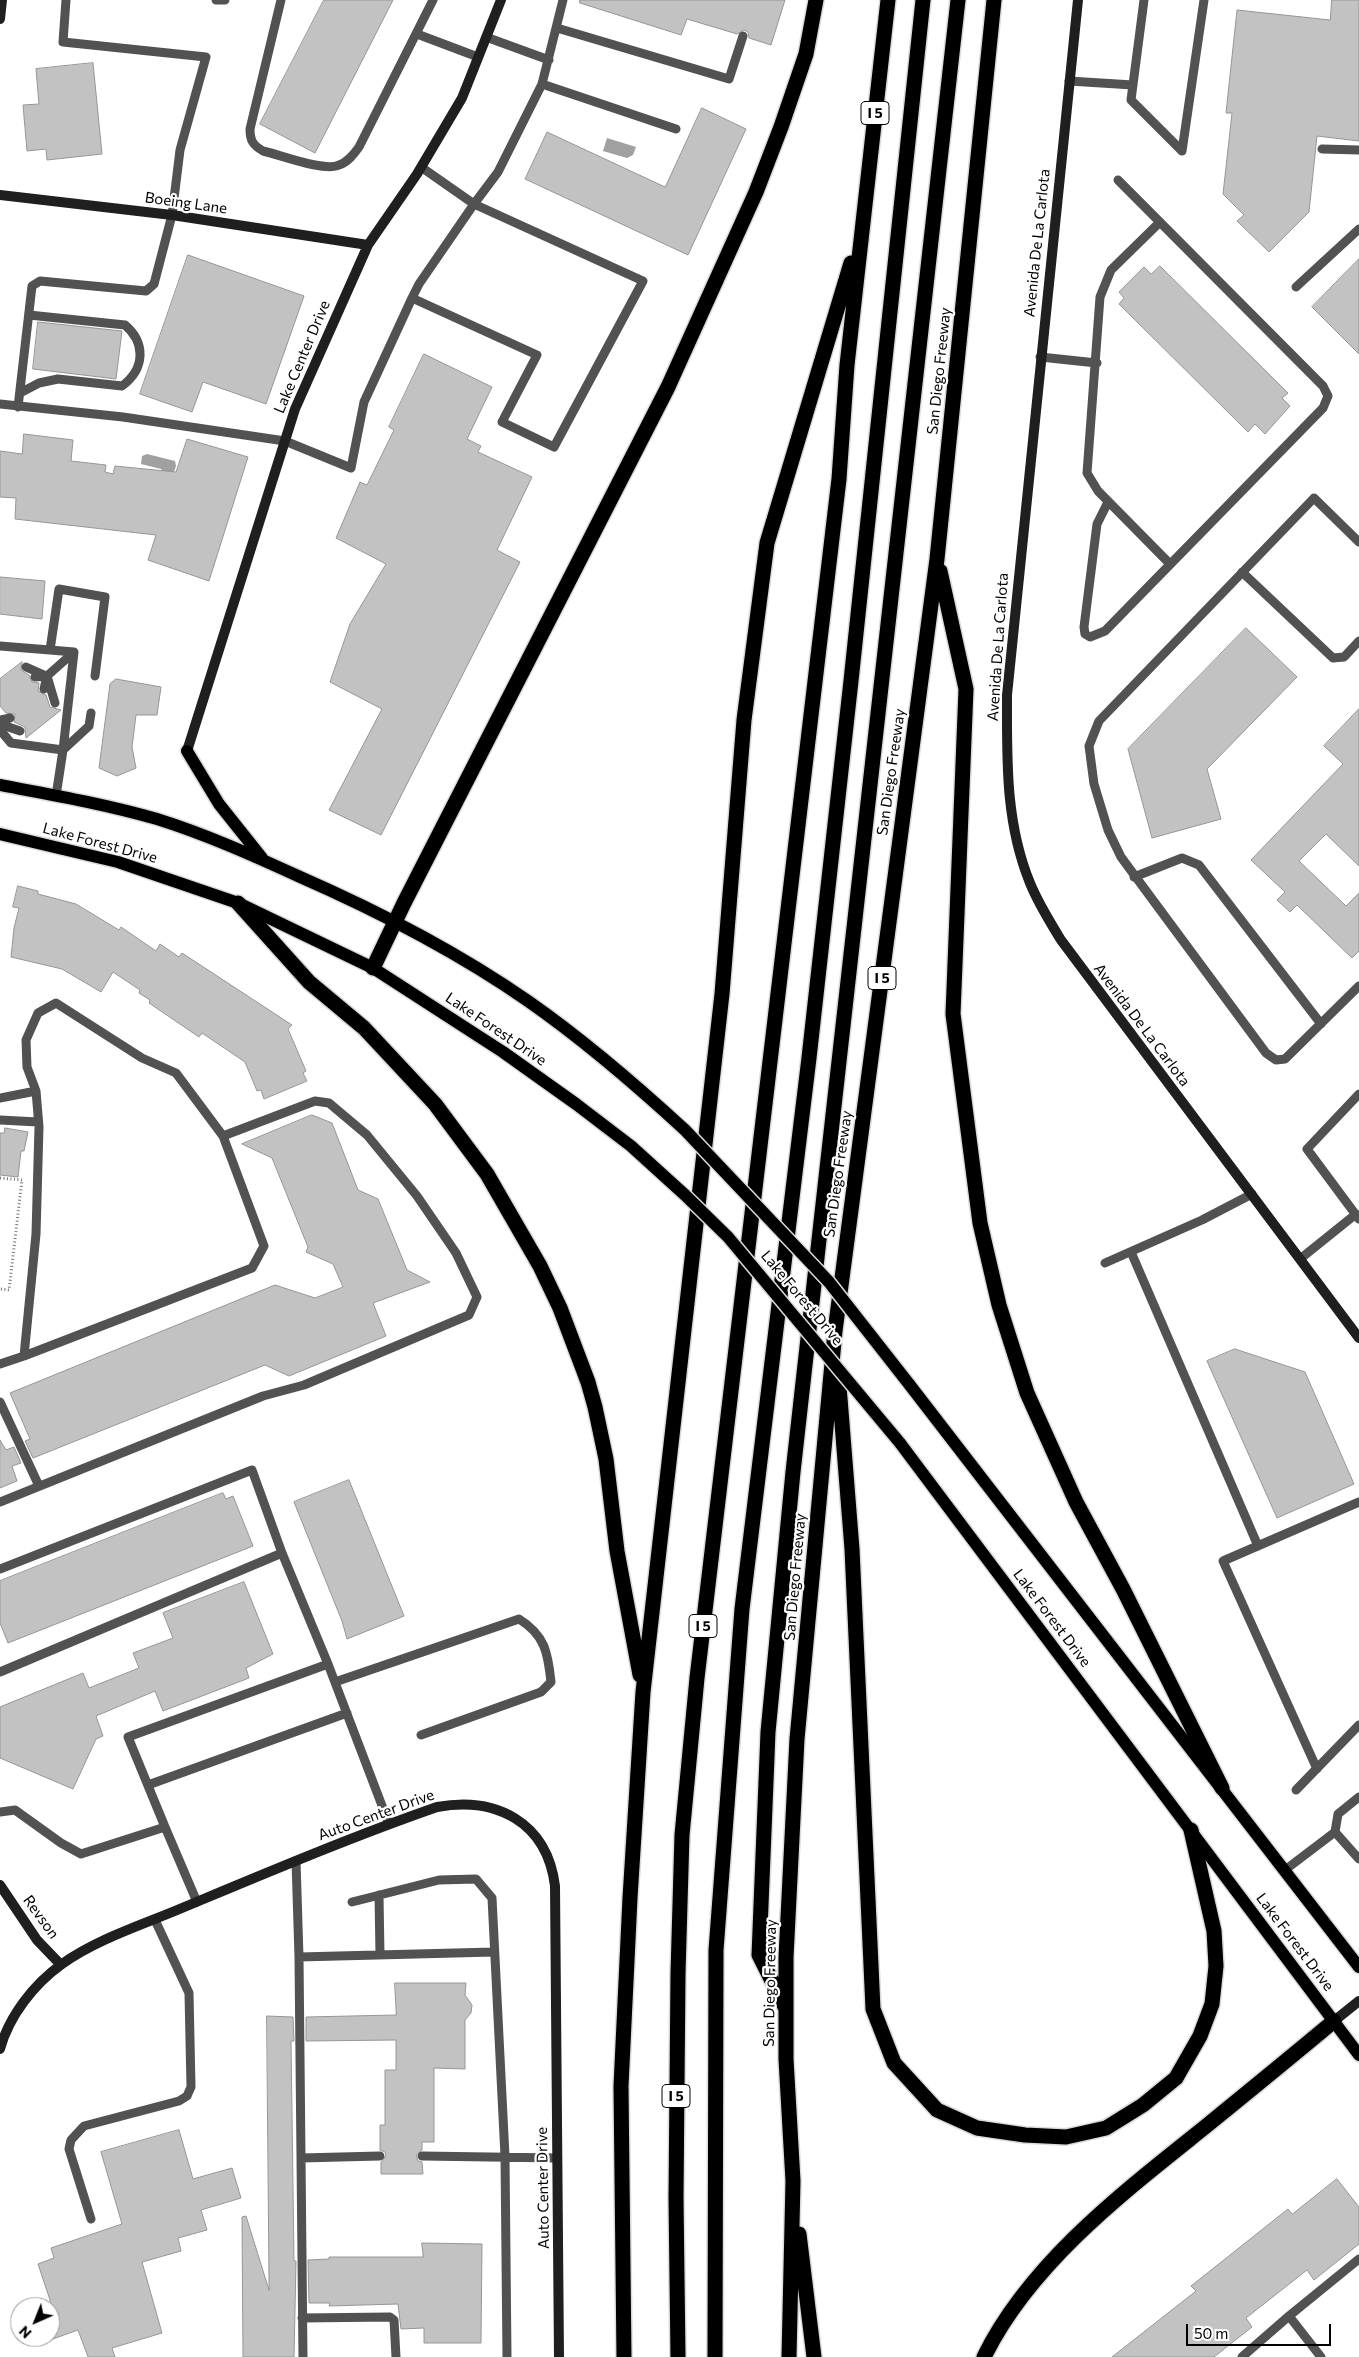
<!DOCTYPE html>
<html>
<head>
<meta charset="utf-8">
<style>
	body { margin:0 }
	#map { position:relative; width:1359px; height:2357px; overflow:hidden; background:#fff; font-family:Commissioner,sans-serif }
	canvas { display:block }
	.north { position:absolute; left:10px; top:2297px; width:50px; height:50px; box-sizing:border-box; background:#fff; border:1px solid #999; border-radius:50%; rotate:224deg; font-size:14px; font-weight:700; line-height:20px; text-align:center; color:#000 }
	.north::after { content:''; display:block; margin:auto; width:18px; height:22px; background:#000; clip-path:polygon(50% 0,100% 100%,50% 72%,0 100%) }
	.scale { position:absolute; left:1186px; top:2324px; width:145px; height:22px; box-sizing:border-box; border:2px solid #000; border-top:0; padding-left:6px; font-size:15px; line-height:18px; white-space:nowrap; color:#000; -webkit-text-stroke:4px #fff; paint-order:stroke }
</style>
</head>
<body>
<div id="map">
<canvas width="1359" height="2357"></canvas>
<div class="north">N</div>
<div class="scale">50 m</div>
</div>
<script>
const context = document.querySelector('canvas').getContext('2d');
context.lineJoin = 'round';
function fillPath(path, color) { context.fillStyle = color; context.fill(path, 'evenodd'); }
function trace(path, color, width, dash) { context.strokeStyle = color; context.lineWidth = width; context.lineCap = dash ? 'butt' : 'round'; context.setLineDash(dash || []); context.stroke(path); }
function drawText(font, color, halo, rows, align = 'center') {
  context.font = font + ' Commissioner,sans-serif'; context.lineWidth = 4.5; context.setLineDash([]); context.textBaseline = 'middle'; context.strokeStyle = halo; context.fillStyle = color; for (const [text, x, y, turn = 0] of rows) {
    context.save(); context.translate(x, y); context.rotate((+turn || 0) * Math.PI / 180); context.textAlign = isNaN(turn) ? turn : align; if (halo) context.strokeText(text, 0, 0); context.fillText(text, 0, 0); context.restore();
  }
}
const water = new Path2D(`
	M607 138 636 147 633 155 627 158 603 151Z
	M147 454 175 461 176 466 170 483 161 469 141 464 142 456Z`);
const building = new Path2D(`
	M324 0H393L315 153 260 124Z
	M580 0H785L771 45 749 38 748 32 744 30 737 34 687 19 681 35 580 3Z
	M1332 0H1359V141L1317 136 1309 212 1269 252 1237 221 1244 215 1223 194 1232 113H1226L1237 10 1330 20Z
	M93 63 102 154 47 160 46 149 27 151 23 105 39 104 36 69Z
	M702 108 746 129 688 255 525 179 547 132 665 187Z
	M188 255 304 296 266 404 203 382 192 412 140 394Z
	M1359 259V354L1312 307Z
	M1160 266 1288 393 1282 398 1290 406 1265 434 1255 424 1248 432 1119 304 1124 298 1119 292 1144 267 1151 274Z
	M38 322 122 331 116 379 33 369Z
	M424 354 492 387 467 439 481 446 478 452 532 477 497 550 520 562 381 835 329 810 382 709 330 682 350 624 386 564 336 538 360 482 367 485 394 430 389 427Z
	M24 434 73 440 71 461 106 465 105 472 113 474 115 466 176 472 187 439 248 457 209 581 148 560 156 535 15 519 16 498 0 497V451L22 454Z
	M0 577 45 581 42 619 0 614Z
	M1246 628 1297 677 1207 769 1221 819 1152 838 1128 749Z
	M22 662 21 670 29 675 32 682 39 683 38 691 46 695 50 707 61 710 26 738 25 727 14 722 15 714 6 713 0 706V679Z
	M116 679 161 687 157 715H136L132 747 136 768 117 776 99 768 110 684Z
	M1359 709V866L1326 834 1299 861 1346 906 1359 893V951L1352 958 1297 905 1290 912 1277 900 1285 892 1251 860 1343 764 1324 746Z
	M18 886 38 891V894L76 904 119 930 121 927 156 951 160 944 179 957 182 953 292 1025 288 1029 306 1071 303 1073 307 1081 264 1099 261 1090 257 1091 245 1062 202 1033 199 1037 149 1003 150 1000 139 993 140 990 113 972 101 992 62 969 11 957 14 928 19 908 13 907Z
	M312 1115 332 1123 358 1190 378 1199 407 1270 430 1282 373 1303 386 1336 289 1376 265 1365 33 1458 25 1441 30 1439 10 1393 275 1285 315 1298 343 1287 333 1264 306 1252 308 1247 272 1158 242 1144Z
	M5 1128 28 1132 24 1151H21L18 1177 0 1175V1133H4Z
	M1235 1349 1305 1372 1354 1484 1277 1518 1207 1361Z
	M0 1440 6 1450 14 1447 21 1463 12 1466 17 1481 0 1488Z
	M349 1480 404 1616 347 1639 342 1621 294 1502Z
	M223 1493 226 1499 233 1496 253 1546 8 1643 0 1623V1581Z
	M244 1582 273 1654 246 1668 249 1678 163 1711 155 1691 96 1716 103 1736 96 1739 73 1789 0 1758V1707L83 1673 89 1688 139 1668 133 1653 173 1638 163 1613Z
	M395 1983H466L465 1995 472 2005 471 2013 465 2020V2069L434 2068V2142H422V2150L416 2155 418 2161 422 2162 423 2174H381V2162L386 2156 385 2152 380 2150V2125H385V2070H396V2040L306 2041V2017L396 2015Z
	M267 2016 293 2017 294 2041H291L294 2261H296L294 2357H243L242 2217 246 2216 269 2290Z
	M179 2130 193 2179 232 2168 241 2198 201 2210 207 2230 178 2238 181 2251 142 2262 162 2333 112 2348 115 2357H88L78 2330 50 2340V2300L38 2264 54 2258 51 2248 122 2224 101 2152Z
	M1337 2179 1359 2207V2244L1314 2280 1307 2270 1246 2318 1252 2327 1214 2357H1112L1196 2291 1191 2286 1288 2209 1292 2214Z
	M422 2243 482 2244 481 2343H424V2328L401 2329 398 2304 329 2306 330 2303H309L308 2260 329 2259V2257H423Z`);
const path = new Path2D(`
	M0 1178 22 1180 9 1290 0 1289`);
const lane = new Path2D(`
	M216 0H225
	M281 0 250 129C250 141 253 145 263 151 281 155 324 172 339 165 348 162 354 154 359 147L433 0
	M563 0 542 84 676 129
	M1144 0 1131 100 1182 151
	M557 28 729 79 743 36
	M417 34 478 57
	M486 37 549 60
	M1069 81 1133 85
	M1322 149 1359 150
	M1182 151 1204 0
	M421 167 474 204 498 172 542 84
	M1160 222 1111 270 1100 297 1087 473 1098 491 1170 564
	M1296 287 1359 229
	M1040 357 1097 363
	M20 393 39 383 58 379 122 386C145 369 146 343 125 325L29 315
	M0 404 123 417 285 441 351 468 364 402 412 298 419 284 474 204 643 281 554 447 502 422 537 355 412 298
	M18 407 32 286 40 281 146 291 154 284 172 215 180 150 206 57 63 42 66 0
	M1108 502 1097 524 1084 627 1085 634 1090 637 1105 631 1323 408 1328 396 1323 386 1118 180
	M1359 542 1314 498 1099 721 1089 746 1094 784 1108 830 1121 857 1266 1053 1276 1060 1285 1059 1359 986
	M1242 572 1333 658 1344 657 1359 641
	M0 646 50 650 59 589 105 597 95 676
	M26 667 44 675
	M35 677 47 676 44 689
	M55 703 47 676 74 652
	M0 720 10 718
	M0 724 20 731
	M0 730 11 743 63 750 74 652 50 650
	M56 796 63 750 89 726 91 713
	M1134 877 1182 858 1199 865 1321 1024
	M36 1091 27 1067 26 1040 38 1013 56 1003 142 1058 176 1073 223 1136
	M1359 1094 1307 1149 1359 1219
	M0 1098 36 1091 39 1127 36 1234 24 1356
	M0 1120 38 1122
	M1131 1252 1258 1546
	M1300 1259 1356 1214
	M1105 1263 1202 1220 1252 1194
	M0 1364 24 1356 252 1268 264 1246 223 1136 315 1101 329 1103 367 1135 417 1196 456 1253 477 1297 469 1315 304 1385 263 1396 0 1502
	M0 1402 39 1486
	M0 1569 252 1470 282 1553 328 1664 389 1824
	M0 1672 282 1553
	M335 1682 519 1619C545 1635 548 1653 551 1682L541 1692 421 1735
	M1317 1769 1223 1561 1359 1502
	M148 1785 347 1713
	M1296 1790 1359 1725
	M0 1812 15 1810 61 1843 81 1854 165 1827 128 1737 328 1664
	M165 1827 197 1902
	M1335 1832 1359 1859
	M296 1861 299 1957 303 2357
	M1285 1870 1335 1832 1338 1814 1359 1797
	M379 1895 380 1955
	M352 1902 439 1880 476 1879 492 1898 505 2156 507 2357
	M299 1957 494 1952
	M422 2156 557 2158
	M301 2158 380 2156
	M91 2219 69 2149 71 2140 84 2126 179 2101 187 2096 191 2087 189 1993 155 1920
	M1289 2316 1359 2259
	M302 2318 390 2317 394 2320 396 2357
	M1242 2357 1289 2316 1321 2357`);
const secondary = new Path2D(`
	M1078 0 1007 695C1007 759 1005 822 1030 883 1038 903 1050 922 1061 940L1359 1338
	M0 19 2 0
	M0 195 172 215 368 245
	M187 751 295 409 368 245 417 174 462 98 501 0
	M0 1885 37 1940 61 1965
	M1334 2021 1359 2001
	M0 2049C9 2016 34 1984 62 1964 97 1939 142 1925 182 1908 266 1873 351 1837 437 1807 496 1796 547 1822 555 1886L559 2357`);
const primary = new Path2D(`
	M187 751 219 804 262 858
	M0 785C53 795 105 804 157 819 205 834 252 855 298 876 378 911 456 951 528 1001 584 1040 635 1084 685 1130
	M0 834 118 862 238 903 373 968 503 1052 576 1104 631 1146 685 1195
	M909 1384 1359 1967
	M900 1443 1359 2055`);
const highway = new Path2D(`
	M940 571 966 689 953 1014 980 1223 999 1305 1027 1393 1076 1502 1123 1589 1222 1788
	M238 903 309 982 364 1028 435 1104 487 1174 540 1266 560 1308 588 1382 595 1407 606 1459 617 1551 640 1675
	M373 968 404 903 668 387 756 192 781 127 806 54 816 0
	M838 1373 852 1549 873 2009 894 2063 937 2110 977 2128 1025 2135 1066 2137 1106 2128 1143 2105 1176 2078 1200 2036 1212 2004 1216 1966 1214 1931 1191 1830
	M785 2007 759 1955 768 1732 793 1472 958 0
	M799 2234 814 2357
	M624 2357 621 2086 630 1898 643 1692 722 994 744 720 767 543 851 263
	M678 2357 676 2198 678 1973 682 1835 697 1678 839 479 847 365 888 0
	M715 2357 716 1950 742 1609 809 1058 851 681 923 0
	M789 2357 793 2181 786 2059V1957L797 1739 835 1331 937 559 994 0
	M984 2357C1030 2263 1125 2191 1205 2127 1248 2092 1291 2057 1334 2021`);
const primaryBridge = new Path2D(`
	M685 1130 829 1282 909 1384
	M685 1195 728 1237 900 1443`);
const shields = [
	[875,113,28],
	[882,978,28],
	[703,1626,28],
	[676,2096,28]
];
const shieldNames = [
	["I 5",875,113],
	["I 5",882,978],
	["I 5",703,1626],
	["I 5",676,2096]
];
const streetNames = [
	["Boeing Lane",186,203,8],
	["Avenida De La Carlota",1037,243,-84],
	["Lake Center Drive",302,357,-67],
	["San Diego Freeway",939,371,-84],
	["Avenida De La Carlota",998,647,-86],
	["San Diego Freeway",891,772,-82],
	["Lake Forest Drive",100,843,15],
	["Avenida De La Carlota",1142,1025,53],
	["Lake Forest Drive",496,1029,34],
	["San Diego Freeway",838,1174,-82],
	["Lake Forest Drive",802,1298,50],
	["San Diego Freeway",795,1577,-85],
	["Lake Forest Drive",1052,1618,53],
	["Auto Center Drive",376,1815,-20],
	["Revson",41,1917,54],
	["Lake Forest Drive",1295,1942,53],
	["San Diego Freeway",770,1983,-89],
	["Auto Center Drive",543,2188,-91]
];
fillPath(water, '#a0a0a0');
fillPath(building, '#c2c2c2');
trace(building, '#969696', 1);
trace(primary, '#dbdbdb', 15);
trace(highway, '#dbdbdb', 18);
trace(path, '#747474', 3, [1, 2.5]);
trace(lane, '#525252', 9);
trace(secondary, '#1f1f1f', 10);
trace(primary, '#000', 12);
trace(highway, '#000', 15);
trace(primaryBridge, '#dbdbdb', 15, []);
trace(primaryBridge, '#000', 12);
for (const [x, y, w] of shields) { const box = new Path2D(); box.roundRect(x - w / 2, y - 11.5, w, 23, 4); context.fillStyle = '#fff'; context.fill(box); trace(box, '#000', 1); }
drawText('bold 14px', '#000', null, shieldNames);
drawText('15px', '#000', '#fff', streetNames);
</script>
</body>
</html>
